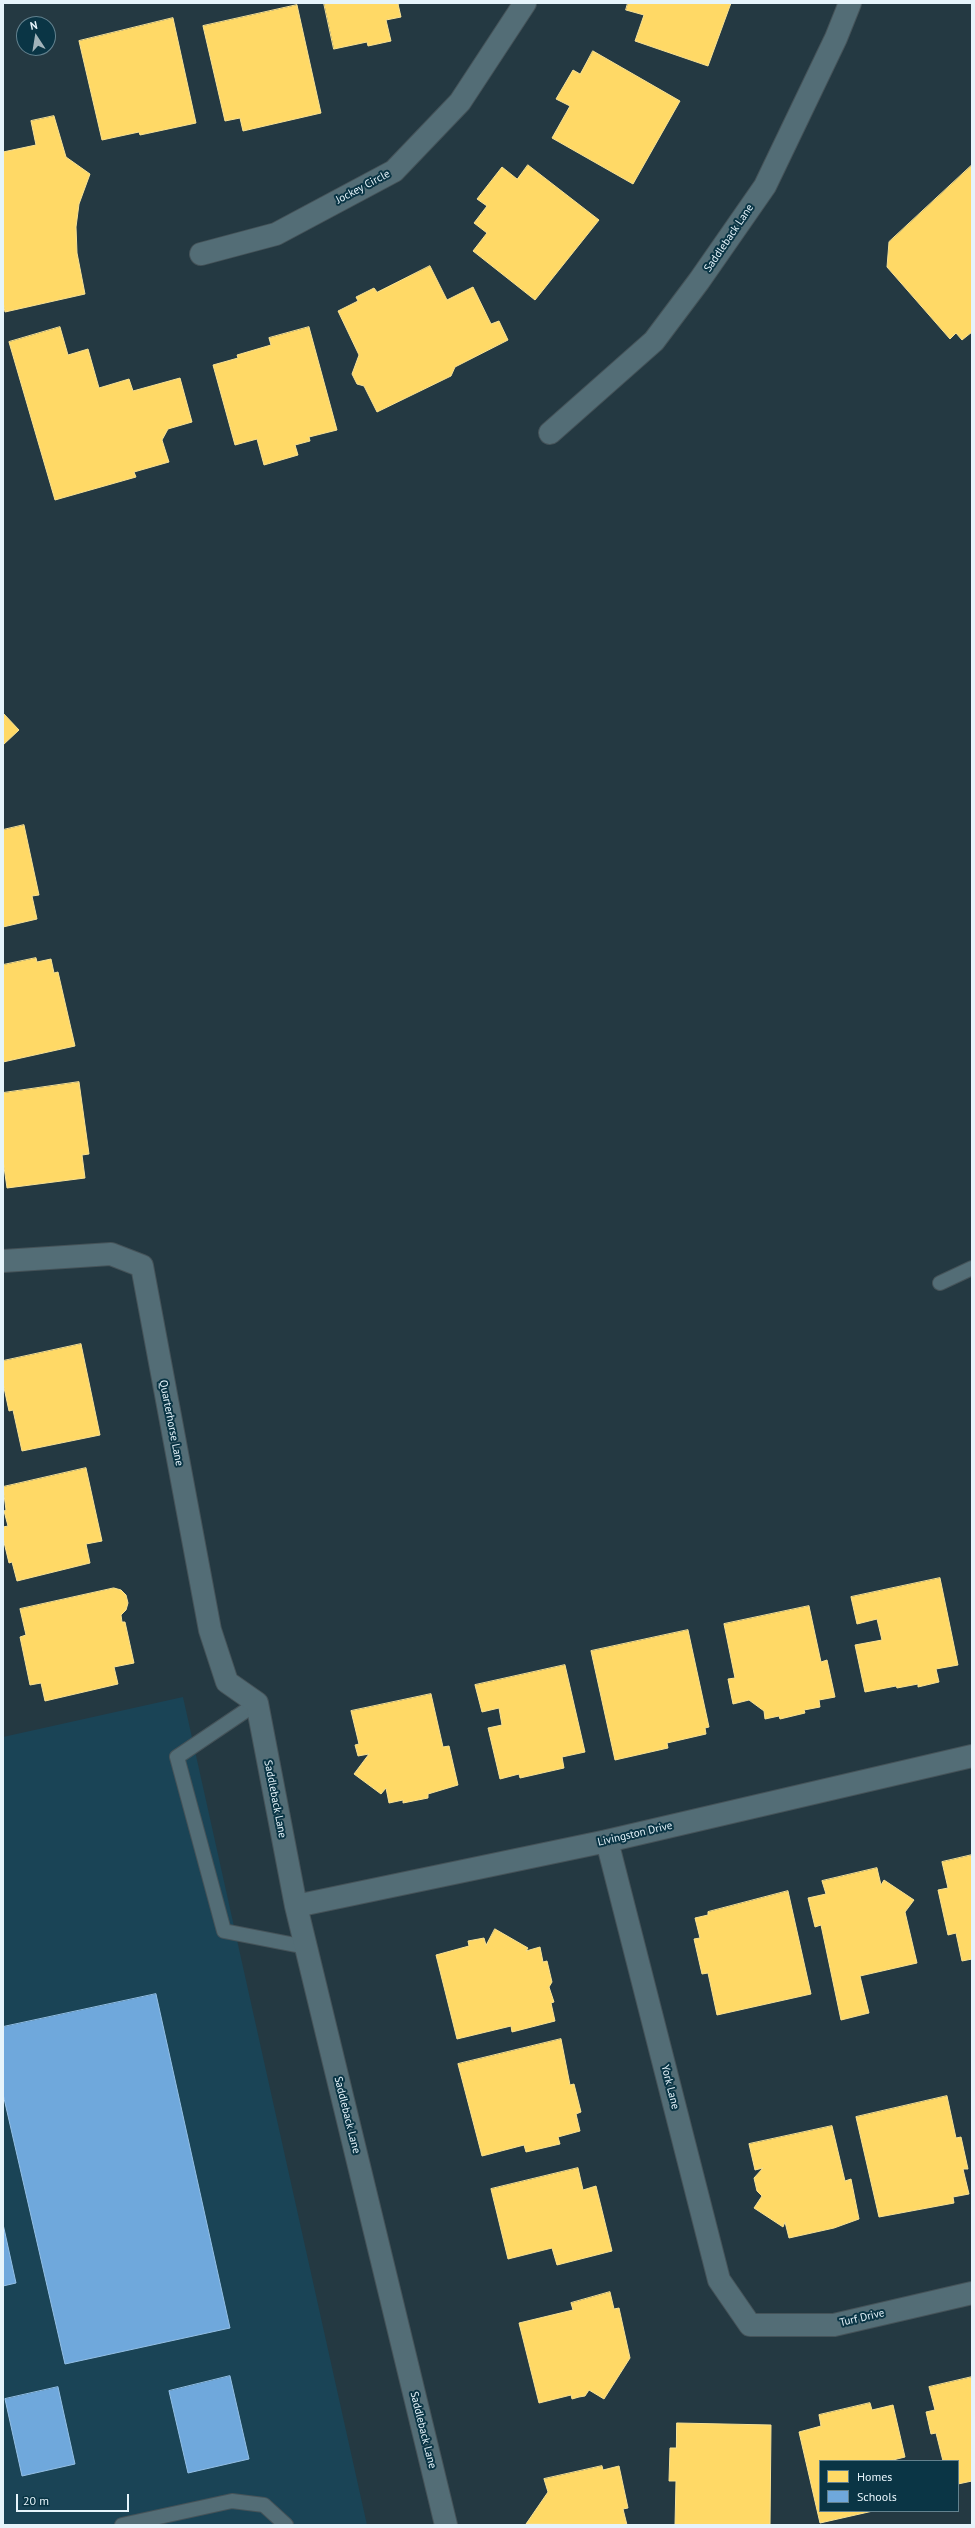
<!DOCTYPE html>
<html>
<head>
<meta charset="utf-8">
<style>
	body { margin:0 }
	#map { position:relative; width:975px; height:2528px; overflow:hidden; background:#243942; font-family:"PT Sans",sans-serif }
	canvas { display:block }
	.frame { position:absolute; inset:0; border:4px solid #e6f4fb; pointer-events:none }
	.legend { position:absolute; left:819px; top:2460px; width:140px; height:52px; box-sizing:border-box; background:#0a3545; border:1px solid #62818e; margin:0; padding:5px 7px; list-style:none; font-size:12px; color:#e6f4fb }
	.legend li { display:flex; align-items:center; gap:8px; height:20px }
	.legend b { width:20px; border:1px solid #62818e }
	.north { position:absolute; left:16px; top:16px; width:40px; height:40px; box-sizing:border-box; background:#0a3545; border:1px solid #62818e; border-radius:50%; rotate:348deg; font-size:11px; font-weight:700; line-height:16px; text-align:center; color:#e6f4fb }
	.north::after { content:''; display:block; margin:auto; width:14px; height:18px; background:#a2b3ba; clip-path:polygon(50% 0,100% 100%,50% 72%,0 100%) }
	.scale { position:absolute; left:16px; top:2494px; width:113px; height:18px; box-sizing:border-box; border:2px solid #e6f4fb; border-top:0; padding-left:5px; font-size:12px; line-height:14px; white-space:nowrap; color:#e6f4fb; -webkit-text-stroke:3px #0a3545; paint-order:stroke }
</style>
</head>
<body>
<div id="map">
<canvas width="975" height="2528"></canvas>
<div class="frame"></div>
<ul class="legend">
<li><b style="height:11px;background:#ffd966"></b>Homes</li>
<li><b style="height:11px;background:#6fa8dc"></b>Schools</li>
</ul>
<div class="north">N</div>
<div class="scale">20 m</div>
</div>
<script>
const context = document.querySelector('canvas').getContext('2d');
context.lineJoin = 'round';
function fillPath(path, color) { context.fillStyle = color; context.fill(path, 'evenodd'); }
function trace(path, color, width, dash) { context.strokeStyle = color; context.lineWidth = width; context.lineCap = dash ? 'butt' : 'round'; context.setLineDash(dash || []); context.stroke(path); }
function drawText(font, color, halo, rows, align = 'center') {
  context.font = font + ' "PT Sans",sans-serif'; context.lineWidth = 4; context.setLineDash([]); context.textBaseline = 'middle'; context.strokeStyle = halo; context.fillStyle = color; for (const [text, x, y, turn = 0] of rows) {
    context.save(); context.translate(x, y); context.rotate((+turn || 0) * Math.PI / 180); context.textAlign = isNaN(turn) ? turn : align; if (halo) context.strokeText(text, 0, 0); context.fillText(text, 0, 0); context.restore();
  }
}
const built = new Path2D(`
	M183 1697 367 2525H3V1737Z`);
const homes = new Path2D(`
	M324 3H402L398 4 401 17 386 20 391 41 368 46 367 42 334 49Z
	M628 3H731L708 66 635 41 644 15 626 10Z
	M297 5 321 113 243 131 240 118 225 121 203 26Z
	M173 18 196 123 140 135 139 132 102 140 79 41Z
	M593 51 680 101 633 184 552 138 570 106 556 99 573 70 580 74Z
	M54 116 66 157 90 174 79 204 76 227 77 253 85 294 5 312 3 302V152L36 145 31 121Z
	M528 165 599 220 535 300 473 251 487 233 474 223 487 206 477 199 502 167 517 179Z
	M972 165V332L962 340 956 333 950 339 887 267 889 242Z
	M430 266 447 300 473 287 491 324 499 321 508 340 455 367 451 376 377 412 364 386 357 384 352 374 359 355 338 311 358 301 356 297 374 288 377 292Z
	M60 327 68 355 88 349 99 388 129 379 133 391 180 378 192 422 168 429 162 440 169 462 134 472 136 477 55 500 9 342Z
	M309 327 337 430 309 437 310 441 295 445 298 455 264 465 257 439 235 445 213 365 238 358 237 355 271 345 269 338Z
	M3 713 19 730 3 745Z
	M24 825 39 895 32 896 37 919 3 927V830Z
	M36 958 37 962 51 959 54 973 58 972 75 1046 3 1062V965Z
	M79 1082 89 1154 82 1155 85 1178 7 1188 3 1160V1093Z
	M81 1344 100 1435 22 1451 13 1410 9 1411 3 1383V1361Z
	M86 1468 102 1541 86 1544 90 1563 17 1581 12 1562 9 1563 3 1538V1527L8 1526 4 1511 6 1510 3 1487Z
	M940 1578 958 1665 936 1669 939 1682 918 1687V1684L897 1688 896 1686 865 1692 855 1645 882 1640 877 1619 857 1624 851 1597Z
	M114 1588 121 1590 126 1595 128 1603 126 1610 121 1615 122 1622H125L134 1663 114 1667 118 1684 45 1701 41 1683 30 1685 20 1637 26 1635 20 1609Z
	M809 1606 821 1662 827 1660 835 1697 819 1700 820 1707 804 1710 805 1713 780 1719 779 1716 765 1719 764 1711 749 1700 733 1704 728 1679 735 1678 724 1624Z
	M688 1630 709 1727 705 1728 706 1734 667 1743 668 1748 615 1760 591 1651Z
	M565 1665 585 1752 562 1757 564 1768 520 1778 519 1774 500 1779 488 1728 502 1725 499 1708 482 1712 475 1685Z
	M431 1694 443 1747 449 1746 458 1785 428 1794V1798L403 1803V1800L389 1803 386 1788 381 1794 354 1774 369 1754 358 1756 355 1745 359 1744 351 1711Z
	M972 1855V1959L962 1961 956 1933 948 1935 938 1890 948 1888 942 1862Z
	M877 1868 881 1885 884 1880 914 1900 905 1912 917 1963 860 1976 869 2013 841 2020 821 1925 815 1927 808 1898 826 1894 822 1881Z
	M788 1891 811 1994 717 2015 708 1973 702 1974 694 1939 700 1938 695 1918 708 1915V1912Z
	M495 1929 528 1948 526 1951 540 1947 543 1962 547 1961 552 1982 549 1987 554 2002 551 2003 555 2021 512 2032 511 2026 457 2039 436 1955 469 1946 468 1941 484 1938 486 1945Z
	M561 2039 570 2085 574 2084 581 2112 576 2114 580 2131 558 2137 560 2144 526 2152 524 2145 482 2156 458 2064Z
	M947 2096 956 2138 961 2137 968 2169H963L969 2194 953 2197 954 2203 879 2217 856 2117Z
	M832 2126 845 2181 851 2179 859 2219 834 2228 789 2238 785 2222 783 2227 754 2208 762 2196 757 2191 754 2178 763 2168 755 2170 749 2144Z
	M578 2168 583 2190 596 2186 612 2251 557 2265 552 2248 508 2259 491 2189Z
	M610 2292 614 2309 619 2308 630 2358 604 2399 589 2390 585 2396 579 2397 572 2399 571 2395 539 2403 519 2323 573 2310 571 2303Z
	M972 2377V2481L958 2484V2461H943L936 2433 931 2434 926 2412 935 2410 929 2387Z
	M870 2403 872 2410 893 2405 905 2457 889 2461H820V2511H873L820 2523 799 2432 821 2426 819 2415Z
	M677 2423 771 2425 770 2525H675L676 2481H669L670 2448H676Z
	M602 2466 603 2470 619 2466 628 2508 623 2509 627 2525 526 2524 548 2492 544 2479Z`);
const schools = new Path2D(`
	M156 1994 230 2328 65 2364 3 2094V2027Z
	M3 2224 16 2283 3 2286Z
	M230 2376 249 2459 188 2473 169 2391Z
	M58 2387 75 2464 22 2476 5 2399Z`);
const lane = new Path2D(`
	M940 1283 972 1268
	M257 1703 177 1757 224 1931 306 1947
	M122 2525 232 2501 264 2505 286 2525`);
const street = new Path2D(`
	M201 254 276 234 394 171 460 102 525 3
	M550 433 654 341 699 281 765 186 836 38 850 3
	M3 1261 111 1254 142 1266 210 1630 227 1682 257 1703 296 1906 446 2525
	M607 1841 719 2280 750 2325H834L972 2293
	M296 1906 607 1841 972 1756`);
const streetNames = [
	["Jockey Circle",363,187,-28],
	["Saddleback Lane",729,238,-56],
	["Quarterhorse Lane",171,1423,79],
	["Saddleback Lane",275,1799,79],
	["Livingston Drive",635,1834,-13],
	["York Lane",670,2087,76],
	["Saddleback Lane",347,2115,76],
	["Turf Drive",862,2318,-13],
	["Saddleback Lane",423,2430,76]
];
fillPath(built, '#1a4456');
fillPath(homes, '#ffd966');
trace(homes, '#f8e193', 1);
fillPath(schools, '#6fa8dc');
trace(schools, '#93bfe5', 1);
trace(lane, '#455359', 16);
trace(street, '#455359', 24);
trace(lane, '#536d76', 14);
trace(street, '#536d76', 22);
drawText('11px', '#e6f4fb', '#0a3545', streetNames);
</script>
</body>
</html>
